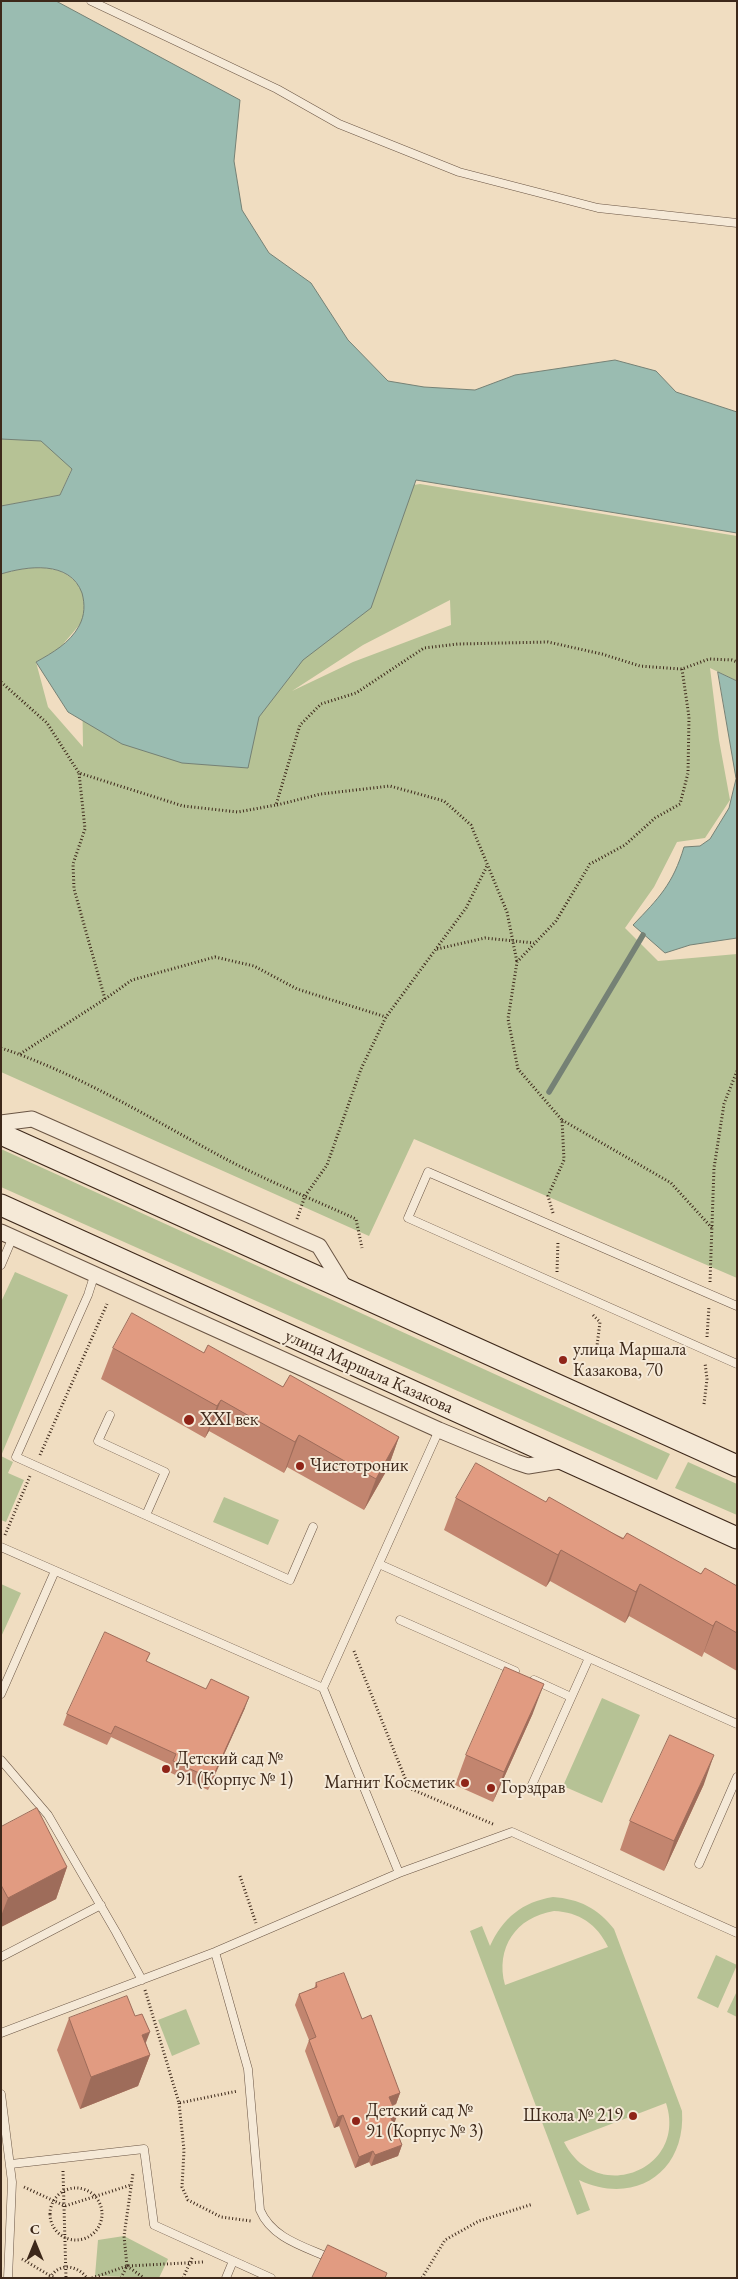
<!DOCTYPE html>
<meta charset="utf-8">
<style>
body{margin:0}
#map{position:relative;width:738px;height:2279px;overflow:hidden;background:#f0ddc1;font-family:"EB Garamond",serif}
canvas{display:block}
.frame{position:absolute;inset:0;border:2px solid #3d281a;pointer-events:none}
.north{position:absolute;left:10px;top:2219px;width:50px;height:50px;-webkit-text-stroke:4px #f5e9d7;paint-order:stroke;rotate:0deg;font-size:14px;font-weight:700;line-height:20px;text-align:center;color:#3d281a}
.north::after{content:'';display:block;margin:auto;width:18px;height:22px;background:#3d281a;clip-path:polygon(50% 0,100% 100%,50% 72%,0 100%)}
</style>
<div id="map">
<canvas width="738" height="2279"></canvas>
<div class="frame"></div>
<div class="north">С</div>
</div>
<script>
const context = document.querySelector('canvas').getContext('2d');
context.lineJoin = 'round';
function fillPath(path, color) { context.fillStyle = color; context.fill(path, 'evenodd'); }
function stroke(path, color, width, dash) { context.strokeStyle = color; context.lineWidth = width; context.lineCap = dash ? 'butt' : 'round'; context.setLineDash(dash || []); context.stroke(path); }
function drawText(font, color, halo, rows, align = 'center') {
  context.font = font + ' "EB Garamond",serif'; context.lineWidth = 4; context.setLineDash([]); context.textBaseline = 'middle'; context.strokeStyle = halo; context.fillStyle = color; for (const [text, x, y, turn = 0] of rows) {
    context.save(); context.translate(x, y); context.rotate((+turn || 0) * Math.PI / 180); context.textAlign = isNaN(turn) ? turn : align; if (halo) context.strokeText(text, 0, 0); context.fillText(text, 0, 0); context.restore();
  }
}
fillPath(new Path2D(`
 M1,139L379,490L420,484L737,536V681L710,668L719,740L730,800L705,838L677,842L654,887L625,928L658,961L737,954V1278L414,1139L369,1236L1,1072V574C27,566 64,561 80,588L71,470L60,495L1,506ZM450,600L451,625L353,662L292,691L363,645ZM81,623L83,746V747L48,707L36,662L59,649Z
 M1,1149L670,1454L657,1480L1,1187Z
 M15,1272L68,1295L1,1456L13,1462L8,1473L24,1480L6,1522L1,1520V1302Z
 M688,1462L737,1484V1515L675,1488Z
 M224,1497L279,1520L268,1545L213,1522Z
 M1,1584L21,1593L1,1637Z
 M602,1698L640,1715L602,1803L563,1786Z
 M553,1897C579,1899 598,1908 614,1929L682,2111C686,2173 634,2206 579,2180L590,2210L577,2215L470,1931L482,1926L490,1946C503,1918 522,1902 553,1897ZM554,1911C579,1912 597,1924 608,1947L505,1985C495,1948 516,1917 554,1911ZM666,2103C688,2170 596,2206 564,2142Z
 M716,1955L737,1965L718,2008L697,1998Z
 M737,1991V2017L727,2012Z
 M186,2009L200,2044L172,2056L158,2020Z
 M124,2236L168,2259L159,2278L95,2276L98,2240Z`), '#b6c295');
const water = new Path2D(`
 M1,1H56L240,100L234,161L242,210L269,253L311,283L348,340L388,381L424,387L475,390L515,375L615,360L656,371L676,392L737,412V533L416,480L371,608L303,660L259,717L248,768L182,763L122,744L68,712L36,662C52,653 70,643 79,626C85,615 85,604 82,593C70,560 27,566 1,574V506L60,495L72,469L41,441L1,439Z
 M718,672L737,681V938L690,945L665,953L633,925C659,898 673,884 684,847L700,846L710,839L729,808L736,779Z`);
fillPath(water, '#9abcb1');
stroke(water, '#758175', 1);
stroke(new Path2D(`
 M549,1092L643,935`), '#758175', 5.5);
const lane = new Path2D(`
 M91,1L277,89L339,124L459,172L598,208L737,223
 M1,1265L12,1239
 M95,1273L88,1295L16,1457L290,1580L313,1527
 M737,1306L428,1172L408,1218L737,1364
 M110,1415L98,1441L165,1472L146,1515
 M1,1547L323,1688
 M379,1564L737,1724
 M400,1620L515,1671
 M534,1680L571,1697
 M1,1694L55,1571
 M1,1760L48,1815L116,1932L142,1980
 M531,1787L589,1658
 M699,1864L737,1777
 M399,1873L323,1688L439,1430
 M215,1952L248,2069L260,2210C272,2239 306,2247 332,2259
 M1,1957L101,1905
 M1,2033L215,1952L399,1873L512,1832L737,1933
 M1,2094L12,2182L8,2278
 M11,2164L144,2149L154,2225L271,2278
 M226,2278L233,2261`);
const street = new Path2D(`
 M1,1123L32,1119L319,1246L346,1290
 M1,1232L439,1430L516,1462L528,1466L565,1460`);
const secondary = new Path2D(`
 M1,1134L737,1466
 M1,1205L737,1538`);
stroke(lane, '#6a5544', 9);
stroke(street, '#6a5544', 17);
stroke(secondary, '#3d281a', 23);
stroke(new Path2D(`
 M1,682L47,723L79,773L183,806L238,812L276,805L300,725L321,704L356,693L424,648L458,644L548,642L602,654L640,666L682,669L709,659L732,660L737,662
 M277,805L321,794L390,786L444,801L471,825L507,912L517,962
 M437,949L485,938L534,943
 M105,999L132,980L215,957L254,966L297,989L386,1017
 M1,1048C79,1074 150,1118 222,1157C265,1180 312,1199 356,1219L362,1248
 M20,1054L105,999L74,889L73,864L85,829L79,773
 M562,1120L671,1183L712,1228
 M553,1213L548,1196L564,1160L562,1120L518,1069L508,1019L517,962L556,921L590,864L625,845L655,818L680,804L688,773L689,717L682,669
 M297,1219L305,1196L327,1165L361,1069L386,1017L466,908L487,866
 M557,1272L558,1241
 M710,1282L714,1168L724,1104L737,1071
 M593,1315L600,1322L596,1354
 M707,1337L709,1306
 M704,1404L707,1379L705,1363
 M40,1455L107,1304
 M5,1535L30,1476
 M354,1651L409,1788L495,1825
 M240,1876L256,1923
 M145,1990L179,2103L238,2091
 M179,2103L184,2150L182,2187L188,2200L221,2217L251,2221
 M63,2171L66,2278
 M24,2187L65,2206L131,2185
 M50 2214a26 26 0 1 1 52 0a26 26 0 1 1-52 0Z
 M22,2259L54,2278
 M127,2266L144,2278
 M50,2278C59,2262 77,2265 87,2278
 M92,2278L127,2266L204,2262
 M121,2278L127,2266L124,2236L133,2173
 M183,2278L193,2256
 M422,2278L445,2240L479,2221L533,2204`), '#3d281a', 3, [1, 2.5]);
stroke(lane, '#f5e9d7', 8);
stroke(street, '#f5e9d7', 15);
stroke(secondary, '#f5e9d7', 21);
fillPath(new Path2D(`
 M113,1348L204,1353L399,1437L388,1468L364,1510L287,1467L284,1473L209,1431L205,1438L101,1379Z
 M456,1498L546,1502L701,1574L737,1586V1671L704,1652L702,1657L629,1616L625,1623L550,1581L546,1587L444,1530Z
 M150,1653L146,1662L245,1708L208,1790L169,1772L171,1765L111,1737L107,1745L63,1725L67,1714Z
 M533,1713L493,1802L455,1785L466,1755Z
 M704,1784L664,1871L620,1850L630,1821Z
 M1,1827L67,1867L56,1899L1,1927Z
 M316,1983L362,2019L400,2093L396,2104L393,2106L394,2124L402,2145L398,2156L371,2166L369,2162L355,2168L339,2126L334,2128L305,2051L309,2040L295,2005L299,1994L314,1989Z
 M69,2018L146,2043L150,2055L138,2086L80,2109L57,2050Z`), '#c2856f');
fillPath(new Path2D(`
 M221,1400L209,1431L205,1438L217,1406Z
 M299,1435L287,1467L284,1473L295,1442Z
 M399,1437L388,1468L364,1510L376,1479Z
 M561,1550L550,1581L546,1587L558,1555Z
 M640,1584L629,1616L625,1623L636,1592Z
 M716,1621L704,1652L702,1657L713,1626Z
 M544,1684L533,1713L493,1802L504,1772Z
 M249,1697L245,1708L208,1790L212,1779Z
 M714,1755L704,1784L664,1871L674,1841Z
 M67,1867L56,1899L1,1927V1916L8,1898Z
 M150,2032L140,2058L150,2055L138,2086L80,2109L91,2077L142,2035Z
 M400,2093L396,2104L385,2108L389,2097Z
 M343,2115L339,2126L334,2128L338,2117Z
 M397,2116L393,2127L391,2118Z
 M402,2145L398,2156L371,2166L375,2155Z
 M373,2151L369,2162L355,2168L359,2157Z`), '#9e6c5a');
const building = new Path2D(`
 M132,1313L204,1353L208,1345L283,1387L290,1375L399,1437L376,1479L299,1435L295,1442L221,1400L217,1406L113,1348Z
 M476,1463L546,1502L549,1497L623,1539L627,1533L701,1574L705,1568L737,1586V1633L716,1621L713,1626L640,1584L636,1592L561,1550L558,1555L456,1498Z
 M105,1632L150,1653L146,1661L206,1689L211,1679L249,1697L212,1779L173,1761L176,1754L115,1726L111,1734L67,1714Z
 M505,1667L544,1684L504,1772L466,1755Z
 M670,1735L714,1755L674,1841L630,1821Z
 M37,1808L67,1867L8,1898L1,1885V1827Z
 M344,1973L362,2019L371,2015L400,2093L389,2097L397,2116L391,2118L402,2145L375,2155L373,2151L359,2157L343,2115L338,2117L309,2040L316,2037L299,1994L317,1987L316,1983Z
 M127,1996L135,2016L142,2014L150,2032L142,2035L150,2055L91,2077L69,2018Z
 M328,2245L387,2273L385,2278H312Z`);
fillPath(building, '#e19b81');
stroke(building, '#9e6c5a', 1);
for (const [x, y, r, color] of [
 [563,1360,5,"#8f2418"],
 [189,1420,6,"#8f2418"],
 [300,1466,5,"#8f2418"],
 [166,1769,5,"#8f2418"],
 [465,1783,5,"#8f2418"],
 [491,1788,5,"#8f2418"],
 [633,2116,5,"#8f2418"],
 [356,2121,5,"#8f2418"]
]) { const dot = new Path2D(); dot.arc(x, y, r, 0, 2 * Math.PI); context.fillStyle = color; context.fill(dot); stroke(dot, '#f5e9d7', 2); }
drawText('18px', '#3d281a', '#f5e9d7', [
 ["улица Маршала",573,1350],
 ["Казакова, 70",573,1371],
 ["XXI век",200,1420],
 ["Чистотроник",310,1466],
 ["Детский сад №",176,1759],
 ["91 (Корпус № 1)",176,1780],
 ["Магнит Косметик",455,1783,"right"],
 ["Горздрав",501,1788],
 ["Детский сад №",366,2111],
 ["91 (Корпус № 3)",366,2132],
 ["Школа № 219",623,2116,"right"]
], 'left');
drawText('18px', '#3d281a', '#f5e9d7', [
 ["улица Маршала Казакова",369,1372,24]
]);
</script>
